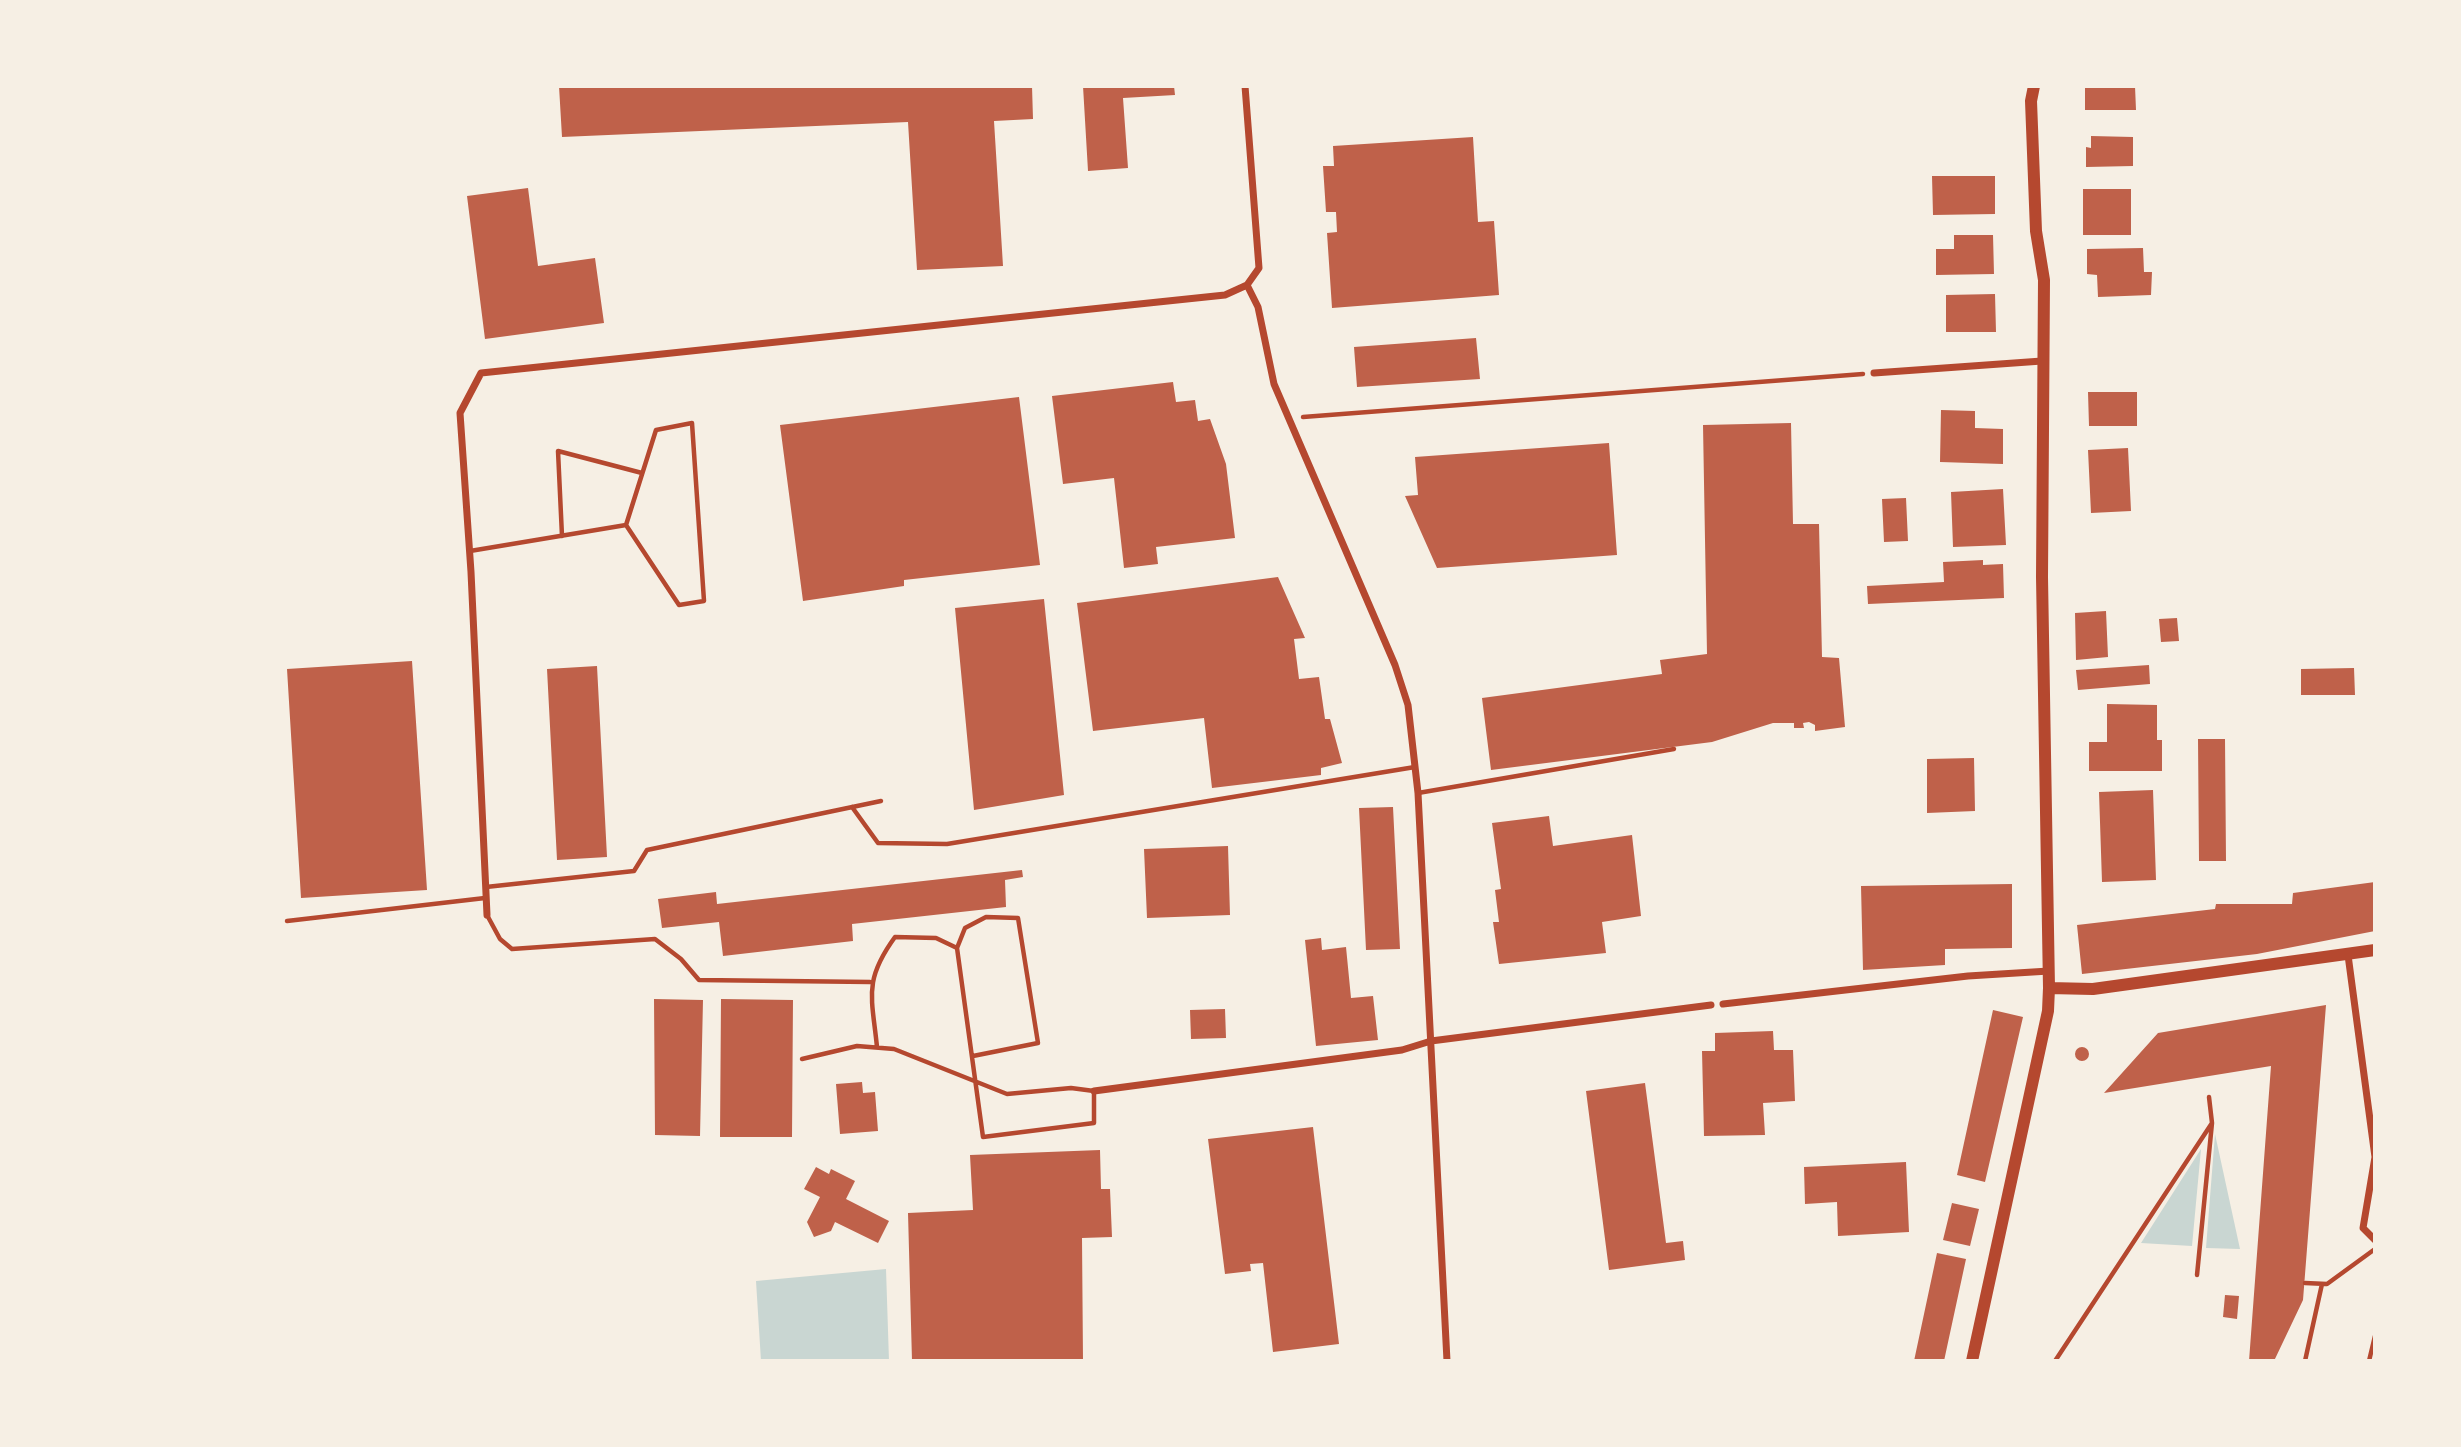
<!DOCTYPE html>
<style>
body{margin:0}
#map{position:relative;width:2461px;height:1447px;overflow:hidden;background:#f6efe4;font-family:Roboto,sans-serif}
canvas{display:block}
.frame{position:absolute;inset:0;border:88px solid #f6efe4;pointer-events:none}
</style>
<div id="map">
<canvas width="2461" height="1447"></canvas>
<div class="frame"></div>
</div>
<script>
const context = document.querySelector('canvas').getContext('2d');
context.lineJoin = 'round';
function fillPath(path, color) { context.fillStyle = color; context.fill(path, 'evenodd'); }
function stroke(path, color, width, dash) { context.strokeStyle = color; context.lineWidth = width; context.lineCap = dash ? 'butt' : 'round'; context.setLineDash(dash || []); context.stroke(path); }
fillPath(new Path2D(`
 M2215,1134L2240,1249L2206,1248Z
 M2201,1149L2192,1246L2141,1243Z
 M886,1269L889,1361H761L756,1281Z`), '#c9d6d2');
fillPath(new Path2D(`
 M559,86H1032L1033,119L994,121L1003,266L917,270L908,122L562,137Z
 M1083,86H1174L1175,95L1123,98L1128,168L1088,171Z
 M2085,86H2135L2136,110H2085Z
 M2091,136L2133,137V166L2086,167V147L2091,148Z
 M1473,137L1478,222L1494,221L1499,295L1332,308L1327,233L1337,232L1336,212H1326L1323,166H1334L1333,146Z
 M1932,176H1995V214L1933,215Z
 M528,188L538,266L595,258L604,323L485,339L467,196Z
 M2083,189H2131V235H2083Z
 M1954,235H1993L1994,274L1936,275V249H1954Z
 M2143,248L2144,272H2152L2151,295L2098,297L2097,275L2087,274V249Z
 M1995,294L1996,332H1946V295Z
 M1476,338L1480,379L1357,387L1354,347Z
 M1173,382L1176,402L1195,400L1198,421L1210,419L1226,464L1235,538L1156,547L1158,564L1124,568L1114,478L1063,484L1052,396Z
 M2088,392H2137V426H2089Z
 M1019,397L1040,565L904,580V586L803,601L780,425Z
 M1941,410L1975,411V428L2003,429V464L1940,462Z
 M1791,423L1793,524H1819L1822,657L1839,658L1845,727L1815,731V725L1809,722L1803,723L1804,728H1794V723H1773L1712,742L1491,770L1482,698L1662,674L1660,660L1707,654L1703,425Z
 M1609,443L1617,555L1437,568L1405,496L1418,495L1415,457Z
 M2128,448L2131,511L2091,513L2088,450Z
 M2003,489L2006,545L1953,547L1951,492Z
 M1906,498L1908,541L1884,542L1882,499Z
 M1983,560V565L2003,564L2004,598L1868,604L1867,586L1944,582L1943,562Z
 M1278,577L1305,638L1294,639L1299,679L1319,677L1325,719H1330L1342,763L1321,768V775L1212,788L1204,718L1093,731L1077,603Z
 M1044,599L1064,795L974,810L955,608Z
 M2106,611L2108,657L2076,660L2075,613Z
 M2177,618L2179,641L2161,642L2159,619Z
 M412,661L427,890L301,898L287,669Z
 M2149,665L2150,684L2078,690L2076,670Z
 M597,666L607,857L557,860L547,669Z
 M2354,668L2355,695H2301V669Z
 M2107,704L2157,705V740H2162V771H2089V742H2107Z
 M2198,739H2225L2226,861H2199Z
 M1974,758L1975,811L1927,813V759Z
 M2153,790L2156,880L2102,882L2099,792Z
 M1393,807L1400,949L1366,950L1359,808Z
 M1549,816L1553,846L1632,835L1641,916L1602,922L1606,953L1499,964L1493,922H1499L1495,890L1501,889L1492,823Z
 M1228,846L1230,915L1147,918L1144,849Z
 M1022,870L1023,877L1005,880L1006,907L852,924L853,941L723,956L719,922L662,928L658,899L716,892L717,904Z
 M2375,882V931L2257,954L2082,974L2077,925L2215,909L2216,904H2292L2293,893Z
 M2012,884V948L1945,949V965L1863,970L1861,886Z
 M1321,938L1322,950L1346,947L1351,998L1373,996L1378,1040L1316,1046L1305,940Z
 M654,999L703,1000L700,1136L655,1135Z
 M721,999L793,1000L792,1137H720Z
 M2326,1005L2303,1300L2274,1361H2249L2271,1066L2104,1093L2158,1033Z
 M1225,1009L1226,1038L1191,1039L1190,1010Z
 M1993,1010L2023,1017L1985,1182L1957,1175Z
 M1773,1031L1774,1050H1793L1795,1101L1763,1103L1765,1135L1704,1136L1702,1051H1715V1033Z
 M2075 1054a7 7 0 1 1 14 0a7 7 0 1 1-14 0Z
 M862,1082L863,1093L875,1092L878,1131L840,1134L836,1084Z
 M1645,1083L1666,1243L1683,1241L1685,1260L1609,1270L1586,1091Z
 M1313,1127L1339,1344L1273,1352L1263,1263L1250,1264L1251,1271L1225,1274L1208,1139Z
 M1100,1150L1101,1189H1110L1112,1237L1082,1238L1083,1361H912L908,1213L973,1210L970,1155Z
 M1906,1162L1909,1232L1838,1236L1837,1202L1805,1204L1804,1167Z
 M816,1167L829,1174L831,1169L855,1181L846,1199L889,1221L878,1243L835,1222L831,1231L814,1237L807,1222L820,1197L804,1189Z
 M1952,1203L1979,1209L1970,1246L1943,1240Z
 M1937,1253L1966,1259L1947,1347L1944,1361H1914Z
 M2225,1295L2239,1296L2237,1319L2223,1317Z`), '#bf614a');
stroke(new Path2D(`
 M1303,417L1863,374
 M2209,1097L2212,1123
 M2055,1361L2212,1123L2197,1275
 M2369,1361L2375,1336`), '#b5482f', 4.5);
stroke(new Path2D(`
 M562,536L558,451L642,473
 M470,551L626,525L679,605L704,601L692,423L656,430L626,525
 M1418,793L1674,749
 M852,807L878,843L947,844L1415,767
 M486,887L634,871L647,850L881,801
 M487,915L500,939L512,949L655,939L681,959L699,980L870,982
 M287,921L485,898
 M957,948L965,928L986,917L1018,918L1038,1043L973,1056
 M802,1059L857,1046L894,1049L1007,1094L1071,1088L1094,1091V1123L983,1137L957,948L936,938L895,937C863,981 872,997 877,1047
 M2305,1283L2327,1284L2375,1249
 M2305,1361L2322,1284`), '#b5482f', 4.5);
stroke(new Path2D(`
 M1247,285L1258,307L1274,384L1395,665L1408,705L1418,793L1447,1361
 M1874,373L2042,361
 M487,915L471,572L460,413L481,373L1225,295L1247,285L1259,268L1245,86
 M2348,955L2375,1157L2363,1228L2375,1240
 M1723,1004L1968,976L2049,971
 M1094,1091L1402,1050L1431,1041L1711,1005`), '#b5482f', 7);
stroke(new Path2D(`
 M2049,988L2093,989L2375,950
 M1972,1361L2048,1011L2049,988L2042,577L2044,280L2036,231L2031,101L2034,86`), '#b5482f', 12);
</script>
